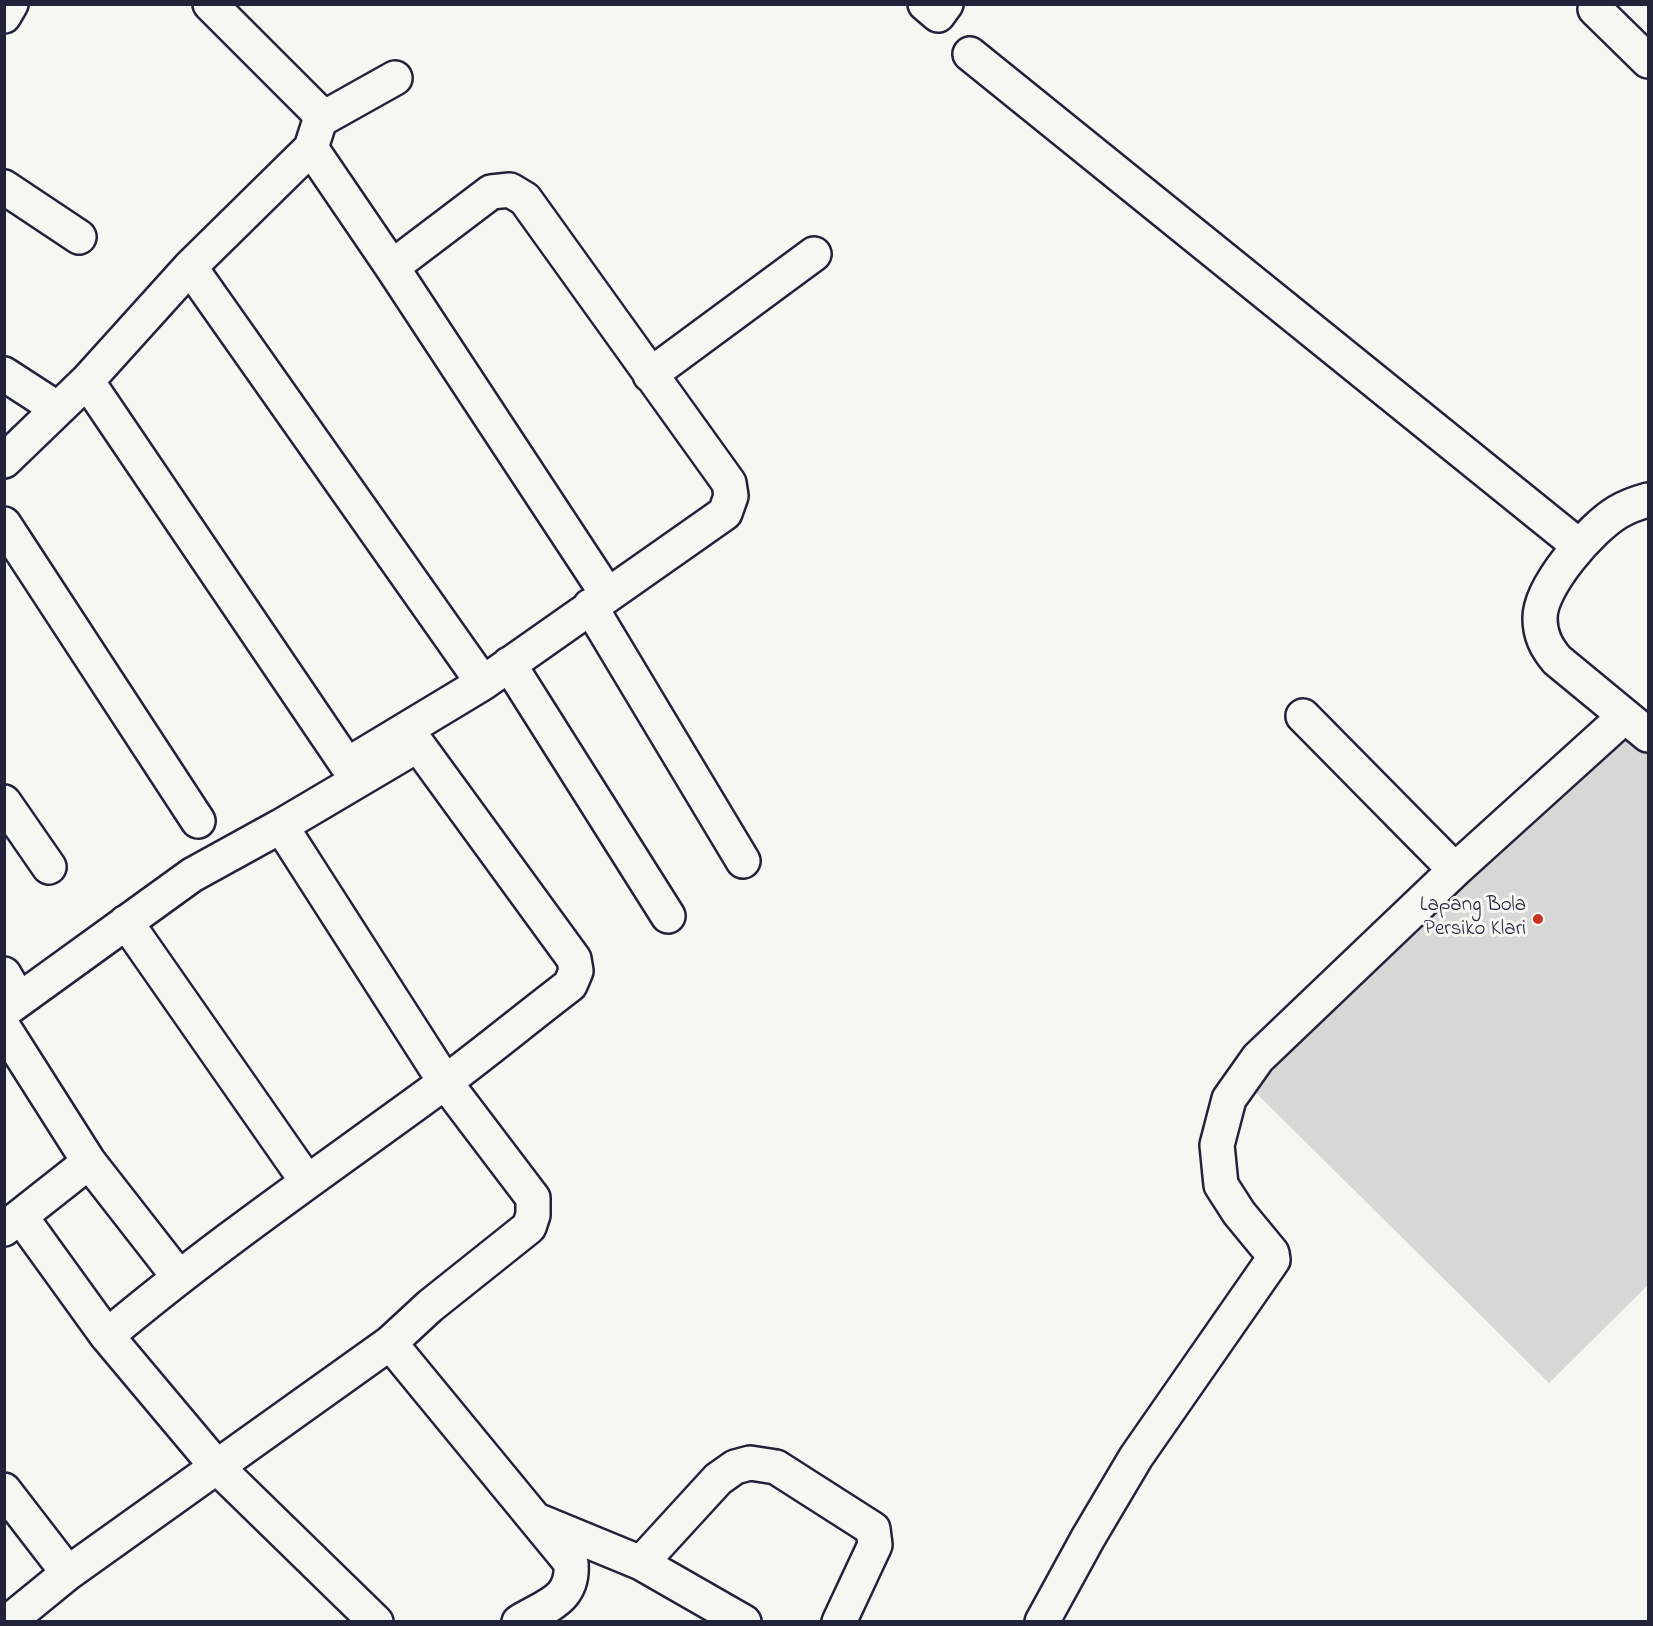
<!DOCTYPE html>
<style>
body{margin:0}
#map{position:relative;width:1653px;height:1626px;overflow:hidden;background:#f6f6f2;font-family:"Indie Flower",sans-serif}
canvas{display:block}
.frame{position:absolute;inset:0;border:6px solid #22223b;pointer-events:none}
</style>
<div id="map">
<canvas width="1653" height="1626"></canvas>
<div class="frame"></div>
</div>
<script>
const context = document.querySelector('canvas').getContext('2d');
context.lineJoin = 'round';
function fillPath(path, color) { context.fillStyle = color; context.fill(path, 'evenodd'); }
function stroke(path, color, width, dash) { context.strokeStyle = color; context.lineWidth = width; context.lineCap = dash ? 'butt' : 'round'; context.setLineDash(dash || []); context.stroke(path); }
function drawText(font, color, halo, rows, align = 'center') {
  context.font = font + ' "Indie Flower",sans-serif'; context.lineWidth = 6; context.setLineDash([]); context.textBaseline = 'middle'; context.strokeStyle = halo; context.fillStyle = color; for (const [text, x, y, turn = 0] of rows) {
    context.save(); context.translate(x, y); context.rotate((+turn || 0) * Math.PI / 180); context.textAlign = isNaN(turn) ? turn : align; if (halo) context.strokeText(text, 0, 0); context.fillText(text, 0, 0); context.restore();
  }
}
fillPath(new Path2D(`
 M1626,727L1648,748V1285L1549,1383L1252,1089Z`), '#d7d7d7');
const minor = new Path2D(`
 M925,4L938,15L946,4
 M1595,9L1648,61
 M4,16L11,4
 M970,54L1579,546
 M320,120L395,78
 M4,187L79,237
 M190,267L483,683
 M392,267L607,594
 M4,374L58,409
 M650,375L814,254
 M87,381L347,765L483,683L725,513L731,496L729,483L525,199L510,190L491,192L392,267L311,148
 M4,461L87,381L190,267L311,148L320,120L316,110L210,4
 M1648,500C1637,503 1628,506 1618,512C1591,528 1540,586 1540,618C1540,635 1546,647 1557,660L1648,735
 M4,524L198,821
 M590,606L743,861
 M509,664L668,916
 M1303,716L1455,870
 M4,802L49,867
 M281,826L445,1082L533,1198V1215L529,1227L430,1306L390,1343
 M126,922L306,1180
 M4,974L19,1000
 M4,1011L192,875L281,826L418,745L574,959L576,971L570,985C528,1017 487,1051 444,1083C331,1166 215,1245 107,1336
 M4,1028L89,1162L178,1276
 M21,1217L107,1336L217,1467L376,1622
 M4,1229L89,1162
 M4,1490L68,1573
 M539,1521L641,1563L744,1622
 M641,1563L718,1479L735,1467L750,1463L776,1467L873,1529L875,1545L839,1622
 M8,1622L68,1573L390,1343L571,1563C574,1600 547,1605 519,1622
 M1042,1622L1088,1538L1136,1457L1273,1260L1272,1253L1239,1213L1221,1185L1217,1145L1229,1099L1258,1058L1455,870L1625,716`);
stroke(minor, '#22223b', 38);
stroke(minor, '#f6f6f2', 33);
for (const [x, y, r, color] of [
 [1538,919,6,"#c8321e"]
]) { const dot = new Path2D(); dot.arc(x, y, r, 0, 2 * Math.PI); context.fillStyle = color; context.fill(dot); stroke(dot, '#f6f6f2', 2); }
drawText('21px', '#22223b', '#f6f6f2', [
 ["Lapang Bola",1526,907],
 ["Persiko Klari",1526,931]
], 'right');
</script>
